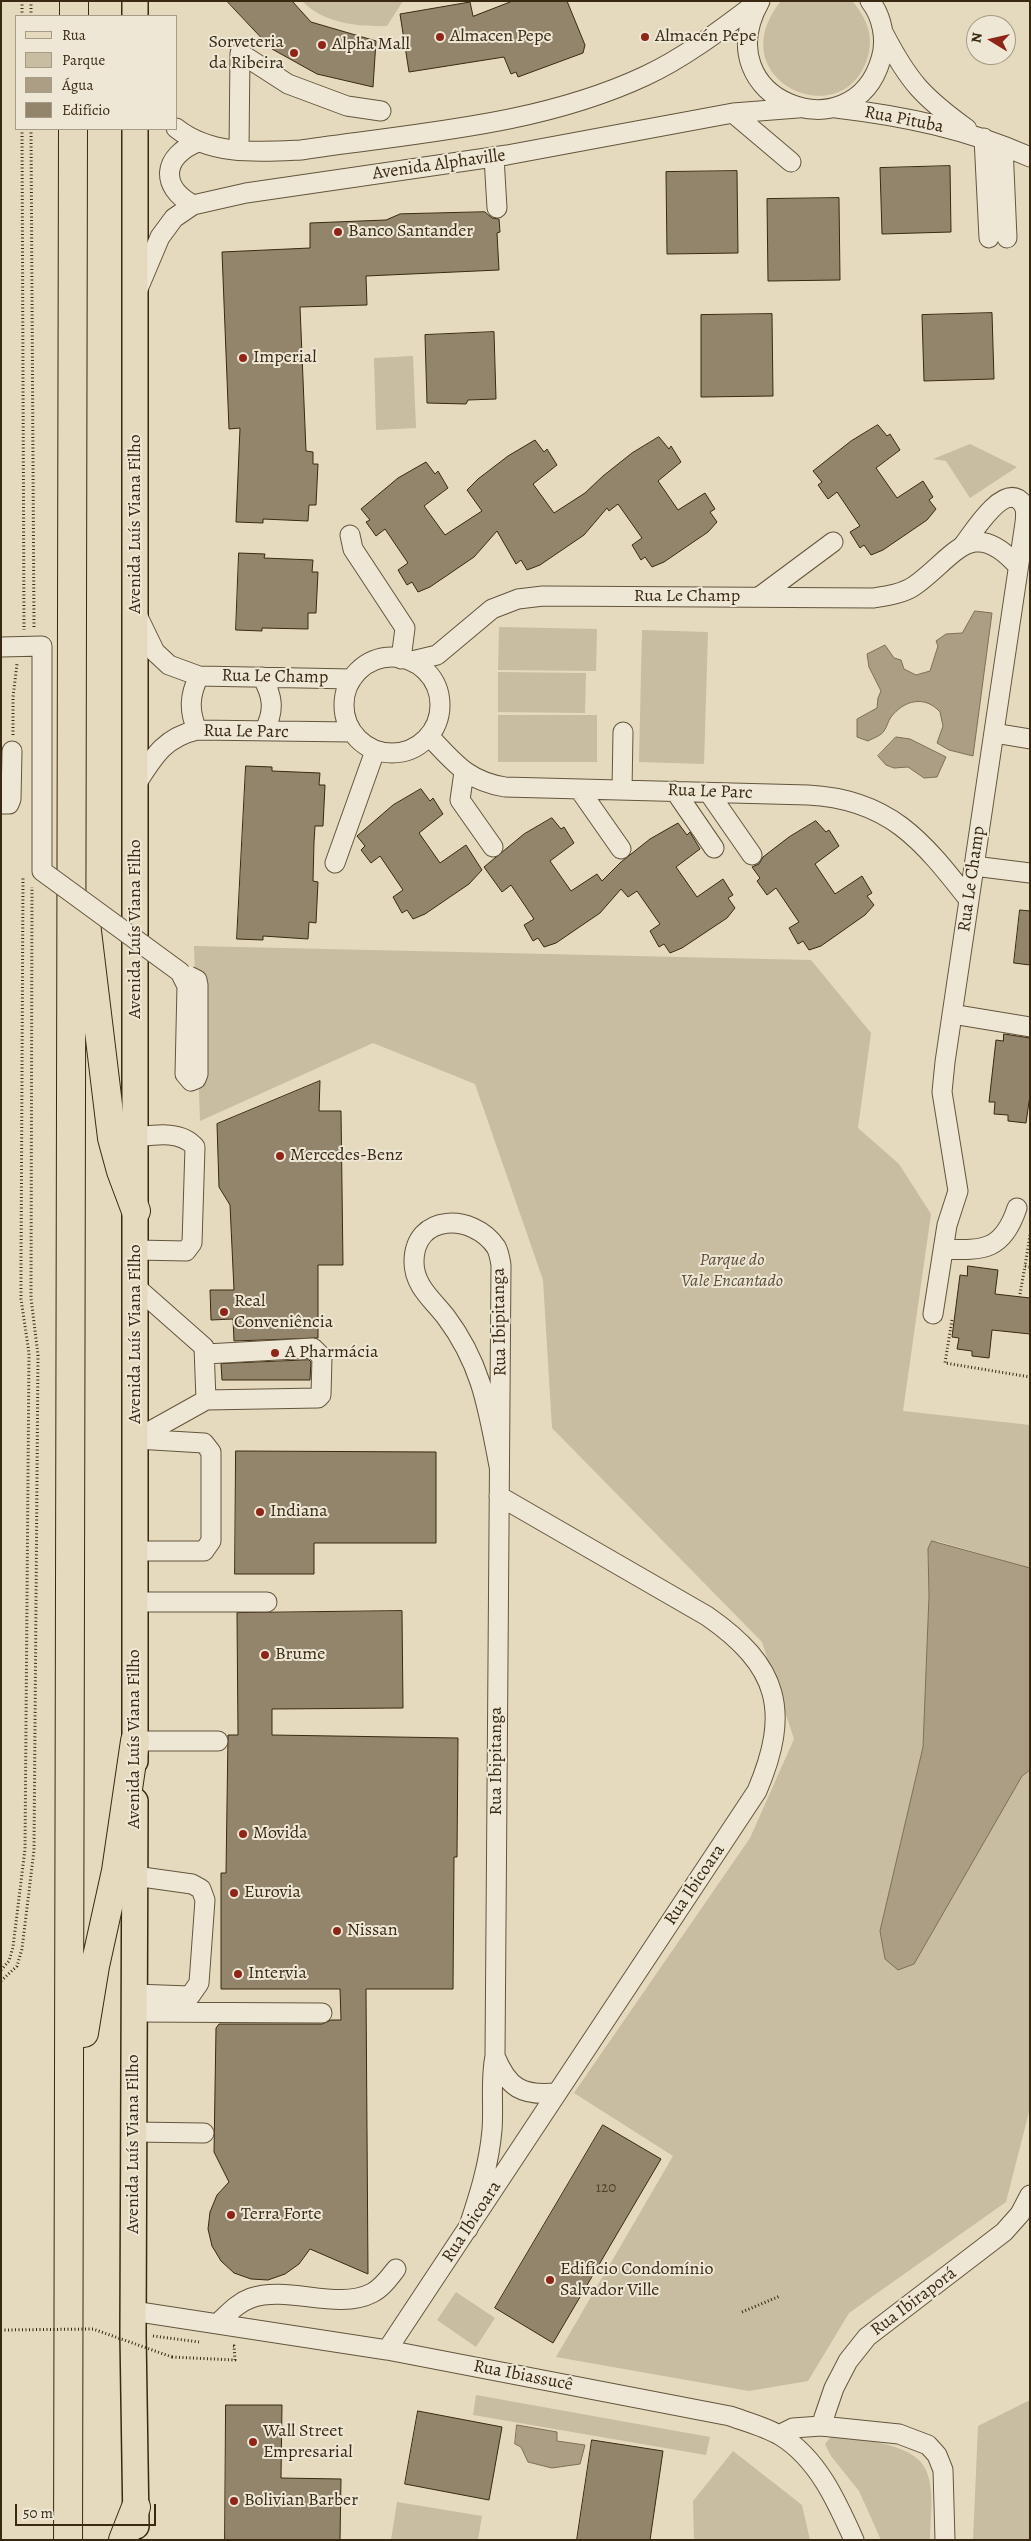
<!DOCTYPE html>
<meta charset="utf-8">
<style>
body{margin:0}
#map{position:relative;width:1031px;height:2541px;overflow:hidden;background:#e5dabe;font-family:Alegreya,serif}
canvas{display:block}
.frame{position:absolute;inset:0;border:2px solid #392912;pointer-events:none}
.legend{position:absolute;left:15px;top:15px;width:162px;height:115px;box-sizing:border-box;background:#eee7d5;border:1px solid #a69b87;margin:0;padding:6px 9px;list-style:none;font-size:15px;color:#392912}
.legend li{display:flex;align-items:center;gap:10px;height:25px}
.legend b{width:25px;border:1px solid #a69b87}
.north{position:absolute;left:966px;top:15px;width:50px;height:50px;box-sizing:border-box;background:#eee7d5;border:1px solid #a69b87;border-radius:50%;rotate:279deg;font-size:14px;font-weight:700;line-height:20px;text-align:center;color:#392912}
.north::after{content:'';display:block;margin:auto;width:18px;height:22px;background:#8f2418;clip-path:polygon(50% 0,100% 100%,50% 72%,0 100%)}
.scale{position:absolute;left:15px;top:2504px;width:141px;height:22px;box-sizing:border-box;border:2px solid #392912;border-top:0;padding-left:6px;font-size:15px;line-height:18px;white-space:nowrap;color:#392912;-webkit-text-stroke:4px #eee7d5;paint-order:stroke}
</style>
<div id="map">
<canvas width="1031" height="2541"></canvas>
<div class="frame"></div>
<ul class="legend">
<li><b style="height:6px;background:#e5dabe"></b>Rua</li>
<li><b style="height:14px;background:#c8bca1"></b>Parque</li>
<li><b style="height:14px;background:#ab9e84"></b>Água</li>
<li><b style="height:14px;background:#92856b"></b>Edifício</li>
</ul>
<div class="north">N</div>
<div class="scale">50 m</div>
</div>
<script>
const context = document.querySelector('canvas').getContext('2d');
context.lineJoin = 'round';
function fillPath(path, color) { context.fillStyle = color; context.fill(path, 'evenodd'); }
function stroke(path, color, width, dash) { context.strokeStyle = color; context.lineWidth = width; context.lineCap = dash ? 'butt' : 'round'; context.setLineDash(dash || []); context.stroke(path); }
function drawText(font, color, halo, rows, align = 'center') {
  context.font = font + ' Alegreya,serif'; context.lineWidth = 4; context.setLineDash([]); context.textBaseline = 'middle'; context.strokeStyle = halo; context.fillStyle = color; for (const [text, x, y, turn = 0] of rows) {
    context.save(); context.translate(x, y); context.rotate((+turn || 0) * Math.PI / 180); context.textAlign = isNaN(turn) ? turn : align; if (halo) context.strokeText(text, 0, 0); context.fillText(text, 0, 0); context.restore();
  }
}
fillPath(new Path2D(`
 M302,1H403L387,26C358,27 323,23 302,1Z
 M781,1H852C866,17 874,35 868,56C845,138 717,80 781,1Z
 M413,356L416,428L376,430L374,358Z
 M970,444L1017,467L970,498L946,461L933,459Z
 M499,627L597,629L596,671L498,670Z
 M642,630L708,632L704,764L639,762Z
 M498,672L586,673L585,713L498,712Z
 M498,715H597V762H498Z
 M194,946L811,960L871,1033L858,1128L899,1164L931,1214L903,1411L1030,1425V1568L937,1541L928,1549L929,1596L923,1747L880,1931L885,1959L1022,1776L1030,1770V2108L1006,2202L849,2313L808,2381L749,2391L556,2357L673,2156L574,2093L750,1838L794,1739L762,1642L552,1428L543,1280L475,1084L373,1043L200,1121Z
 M456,2292L495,2318L476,2347L437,2320Z
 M476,2395L710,2437L706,2455L473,2415Z
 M1030,2400V2540H973L978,2426Z
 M831,2437C856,2438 915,2443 926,2470C935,2490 930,2519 930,2540H881L859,2491L831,2456L825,2444Z
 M733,2451L802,2505L810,2540H694L693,2501Z
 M397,2502L482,2516L478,2540H391Z`), '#c8bca1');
const water = new Path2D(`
 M975,611L992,613L973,756L949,750L937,743L943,726L940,712C925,695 904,700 891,717C888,721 887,727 884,731C881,736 873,738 868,741L857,737V719L877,708L878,698L881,691L869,667L867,654L885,645L894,658L901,660L904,669L916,675L930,671L938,646L936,641L946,634L962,633Z
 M896,737L910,739L946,757L937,777L924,778L908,767L894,768L886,765L878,756Z
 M932,1541L1030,1568V1770L1022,1776L914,1964L898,1970L885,1959L880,1931L923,1747L929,1596L928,1549Z
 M517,2425L557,2432V2441L585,2445L580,2464L552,2468L528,2462L521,2447L515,2444Z`);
fillPath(water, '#ab9e84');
stroke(water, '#7d6f56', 1);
const building = new Path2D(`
 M227,1H292L311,22L376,41L373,87L317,74L272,49Z
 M513,1H567L585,45L583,53L518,77L516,72L511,74L504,57L409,72L400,14L470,2L473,16Z
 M950,166L951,232L882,234L880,168Z
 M737,171L738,253L667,254L666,172Z
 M839,198L840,280L768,281L767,199Z
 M485,212L492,218L499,219L500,232L497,233L499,270L366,276L367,305L300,307L306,451L313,452V464H318L316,505H309L308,521L263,519V523L236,522L240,428L229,429L222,252L310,248V223L386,220L400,214Z
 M992,313L994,379L924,381L922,315Z
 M772,314L773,396L701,397V315Z
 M494,332L496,399L468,400L466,404L427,403L425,335Z
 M878,425L887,436L890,434L900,450L876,468L897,498L923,481L933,497L929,500L936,509L927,520L883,550L871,555L864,545L860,548L850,532L860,526L837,492L828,499L818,485L822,482L813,471L851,441Z
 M659,437L669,449L671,446L681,462L658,481L678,510L705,493L715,509L710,512L717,522L708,532L664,562L652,567L645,557L641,560L632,545L642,538L618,504L609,511L607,508L584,535L540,565L527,570L521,560L516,564L497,531L474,557L430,587L418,592L412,582L407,585L398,570L408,563L385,529L376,536L366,522L370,520L361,509L398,478L426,462L435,474L438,471L448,488L424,506L445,535L482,511L467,490L478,479L508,456L535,440L544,452L547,449L557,465L533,484L554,513L585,493L603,476L632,453Z
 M239,553L265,554L264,558L313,560L312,572H318L316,613H308V629L262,628V631L236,630Z
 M246,766L272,767V771L320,773L319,785H325L323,826H315L314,842L313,881L318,882L316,923L309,922L308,939L263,936V940L237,939Z
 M421,789L430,801L433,798L443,814L419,833L440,863L466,845L482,870L469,884L425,914L413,919L407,910L402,913L393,897L403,890L380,856L371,863L361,850L365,846L357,836L393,805Z
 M552,818L561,829L564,827L574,843L550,861L571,891L597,874L602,881L621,862L650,839L678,823L687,835L690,832L700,849L676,867L697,897L723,879L733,895L728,898L735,908L727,918L682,948L670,953L664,944L659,947L650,931L660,924L637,891L628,897L621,889L600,913L556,943L544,947L538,938L533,941L524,925L534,919L511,885L502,892L484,867L524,834Z
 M816,821L826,832L829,830L839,846L815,864L835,894L862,876L872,893L867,896L874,905L865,915L821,946L809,950L803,941L798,944L789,928L799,922L776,888L767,895L757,881L760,878L752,867L759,864L763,857L789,837Z
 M1020,910L1030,911V965L1014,963Z
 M1004,1034L1030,1038V1095L1026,1123L1008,1121V1115L994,1114L995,1102H989L996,1040L1003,1041Z
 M320,1081L319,1111H341L343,1265H318V1338L234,1341L233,1319L211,1320L210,1290H234L230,1205L219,1187L217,1124Z
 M968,1266L998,1270L995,1294L1030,1298V1334L992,1330L989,1358L972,1356V1351L957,1349L959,1338L952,1337L960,1275L967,1276Z
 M309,1360L311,1362L310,1380H222L221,1364Z
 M236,1451L436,1452V1543H314V1574H235Z
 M402,1611L403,1708L272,1709V1735L458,1738L457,1857H454L453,1989H366L368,2274L310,2249L299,2264L285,2274L268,2280L251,2279L234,2273L221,2261L212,2246L208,2229L210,2212L217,2195L229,2182L214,2152L216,2028L219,2024H322L331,2020H341L340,1989H221V1873H226L228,1735H238L237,1613Z
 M603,2125L661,2159L553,2343L495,2308Z
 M226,2405H282L281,2478L341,2479L340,2540H225Z
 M418,2411L502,2427L489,2500L405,2484Z
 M592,2440L663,2451L650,2540H577Z`);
fillPath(building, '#92856b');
stroke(building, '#392912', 1);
const minor = new Path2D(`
 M760,1C704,100 853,156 881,59C887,40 882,16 870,1
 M884,34C909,82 923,97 967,129
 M836,108C904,116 967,129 1030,157
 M733,113L791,162
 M176,128C211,156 259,152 301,150C415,133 538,126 645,76C686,57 723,28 759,1
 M984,138L989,238
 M1003,146L1007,238
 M239,150L240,53L288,84L347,106L381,111
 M494,157L497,208
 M193,205C159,186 163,156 198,142
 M138,289L160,237L174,218L193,205L246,193L507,155L733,113L798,108
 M350,535L353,549L405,628L401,659
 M759,597L833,542
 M138,617L155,652L169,665L199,676L352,679
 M344 705a48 48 0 1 1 96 0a48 48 0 1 1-96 0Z
 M412,661L437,655L492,609L518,599L543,596L873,598C886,596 902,594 914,586C954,558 971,514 1018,566
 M262,677C273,696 275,711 264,731
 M197,730C189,711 189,696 199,676
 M994,733L1030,739
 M429,736C454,762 467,781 505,787L808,795C889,799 922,840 969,900
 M464,772L460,800L493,847
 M135,786C153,758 163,738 197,730L352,732
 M579,789L621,849
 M622,790L623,732
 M675,791L714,848
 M709,793L752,855
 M1,804H9L11,799L12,751
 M335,863L375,751
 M974,866L1030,873
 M952,1014L1030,1027
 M136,1137C154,1135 181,1130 195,1147L192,1243L186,1251L136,1250
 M944,1249C984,1251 1003,1250 1017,1208
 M933,1314L947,1225L958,1191L942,1092L945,1062L1025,523C1026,514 1027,505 1018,499C1000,489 974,531 964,544
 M206,1354L313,1348L322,1357L321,1395L318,1398L206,1400
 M136,1439L204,1443L211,1452V1541L204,1551H136
 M136,1439L206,1400L204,1347L136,1287
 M135,1602H267
 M135,1741H218
 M134,1994L190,1996L199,1983L205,1900L201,1889L192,1884L135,1876
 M134,2012L322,2013
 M495,2056C508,2088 522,2096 556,2093
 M134,2132L204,2133
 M468,2229C479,2196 489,2165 492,2130C494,2105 490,2081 495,2056L501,1265C500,1259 499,1252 496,1247C473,1213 414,1213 414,1262C414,1286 433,1300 446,1317C482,1365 488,1409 499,1466
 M133,2311L387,2350L730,2416C747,2422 766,2427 781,2436C818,2459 837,2502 854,2540
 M217,2324C228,2314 237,2303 251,2298C288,2285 337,2311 372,2293C382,2288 389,2278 396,2269
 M387,2350L757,1791C791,1711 779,1666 707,1616L499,1496
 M821,2426L834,2388L848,2361L867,2337L1004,2232L1020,2214L1030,2195
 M779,2435L793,2428L821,2426L899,2434L928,2445L937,2455L943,2470L945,2540`);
const major = new Path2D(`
 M135,16V1
 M135,129V1761
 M135,1801L133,2334L136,2526`);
const highway = new Path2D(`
 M74,16V1
 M86,923L112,1138L121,1171L136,1211
 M84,2033L95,1966L116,1871L135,1741
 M68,2540L73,129
 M123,2540L136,2507`);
stroke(minor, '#64553d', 21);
stroke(major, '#392912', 28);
stroke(highway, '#392912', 30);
stroke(new Path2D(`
 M22,1V16
 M31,1V16
 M22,129L24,630
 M31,129L34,628
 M13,735V697L17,664
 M1030,1235L1025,1266L1030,1267
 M1020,1294L1025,1266
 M952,1320L945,1363L1030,1377
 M1,1970L9,1961L13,1947L25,1849L29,1353L21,1299V1269L23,876
 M1,1981L17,1966L22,1949L34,1850L38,1355L31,1298L32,887
 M742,2312L780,2296
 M153,2336L199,2342
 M172,2357L235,2360L234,2346H232`), '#392912', 3, [1, 2.5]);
stroke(minor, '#eee7d5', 19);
stroke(major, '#e5dabe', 25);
stroke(highway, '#e5dabe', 28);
const minorBridge = new Path2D(`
 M1,647L42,646V871L180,972L187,986L185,1074L191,1081L196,1079L198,1074V985L197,980L189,976`);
stroke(minorBridge, '#64553d', 21, []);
stroke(new Path2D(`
 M1,2330L93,2329L172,2357`), '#392912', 3, [1, 2.5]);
stroke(minorBridge, '#eee7d5', 19);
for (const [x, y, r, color] of [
 [440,37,5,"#8f2418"],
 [645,37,5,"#8f2418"],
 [322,45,5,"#8f2418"],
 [294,53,5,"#8f2418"],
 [338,232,5,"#8f2418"],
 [243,358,5,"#8f2418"],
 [280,1156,5,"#8f2418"],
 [224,1312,5,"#8f2418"],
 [275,1353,5,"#8f2418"],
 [260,1512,5,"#8f2418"],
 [265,1655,5,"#8f2418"],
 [243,1834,5,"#8f2418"],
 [234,1893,5,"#8f2418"],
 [337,1931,5,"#8f2418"],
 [238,1974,5,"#8f2418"],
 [231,2215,5,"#8f2418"],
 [550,2280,5,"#8f2418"],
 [253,2442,5,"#8f2418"],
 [234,2501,5,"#8f2418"]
]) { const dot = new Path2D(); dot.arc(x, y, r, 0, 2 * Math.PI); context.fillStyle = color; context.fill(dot); stroke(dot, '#eee7d5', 2); }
drawText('15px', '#4f4028', null, [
 ["120",606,2188]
]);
drawText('18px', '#392912', '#eee7d5', [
 ["Almacen Pepe",450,37],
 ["Almacén Pepe",655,37],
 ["Sorveteria",284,43,"right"],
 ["da Ribeira",284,64,"right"],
 ["Alpha Mall",332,45],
 ["Banco Santander",348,232],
 ["Imperial",253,358],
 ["Mercedes-Benz",290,1156],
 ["Real",234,1302],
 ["Conveniência",234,1323],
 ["A Pharmácia",285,1353],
 ["Indiana",270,1512],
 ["Brume",275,1655],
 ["Movida",253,1834],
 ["Eurovia",244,1893],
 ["Nissan",347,1931],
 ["Intervia",248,1974],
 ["Terra Forte",241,2215],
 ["Edifício Condomínio",560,2270],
 ["Salvador Ville",560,2291],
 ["Wall Street",263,2432],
 ["Empresarial",263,2453],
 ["Bolivian Barber",244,2501]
], 'left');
drawText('18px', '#392912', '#eee7d5', [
 ["Rua Pituba",904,120,11],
 ["Avenida Alphaville",439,165,-8],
 ["Avenida Luís Viana Filho",136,524,-90],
 ["Rua Le Champ",687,597],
 ["Rua Le Champ",275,677,1],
 ["Rua Le Parc",246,732,1],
 ["Rua Le Parc",710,792,2],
 ["Rua Le Champ",972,879,-82],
 ["Avenida Luís Viana Filho",136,929,-90],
 ["Rua Ibipitanga",500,1322,-91],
 ["Avenida Luís Viana Filho",136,1334,-90],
 ["Avenida Luís Viana Filho",135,1739,-90],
 ["Rua Ibipitanga",497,1761,-90],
 ["Rua Ibicoara",695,1885,-56],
 ["Avenida Luís Viana Filho",134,2144,-90],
 ["Rua Ibicoara",472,2222,-57],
 ["Rua Ibiraporá",914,2302,-37],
 ["Rua Ibiassucê",523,2376,11]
]);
drawText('italic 18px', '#5d4e36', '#eee7d5', [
 ["Parque do",732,1261],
 ["Vale Encantado",732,1282]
]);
</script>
